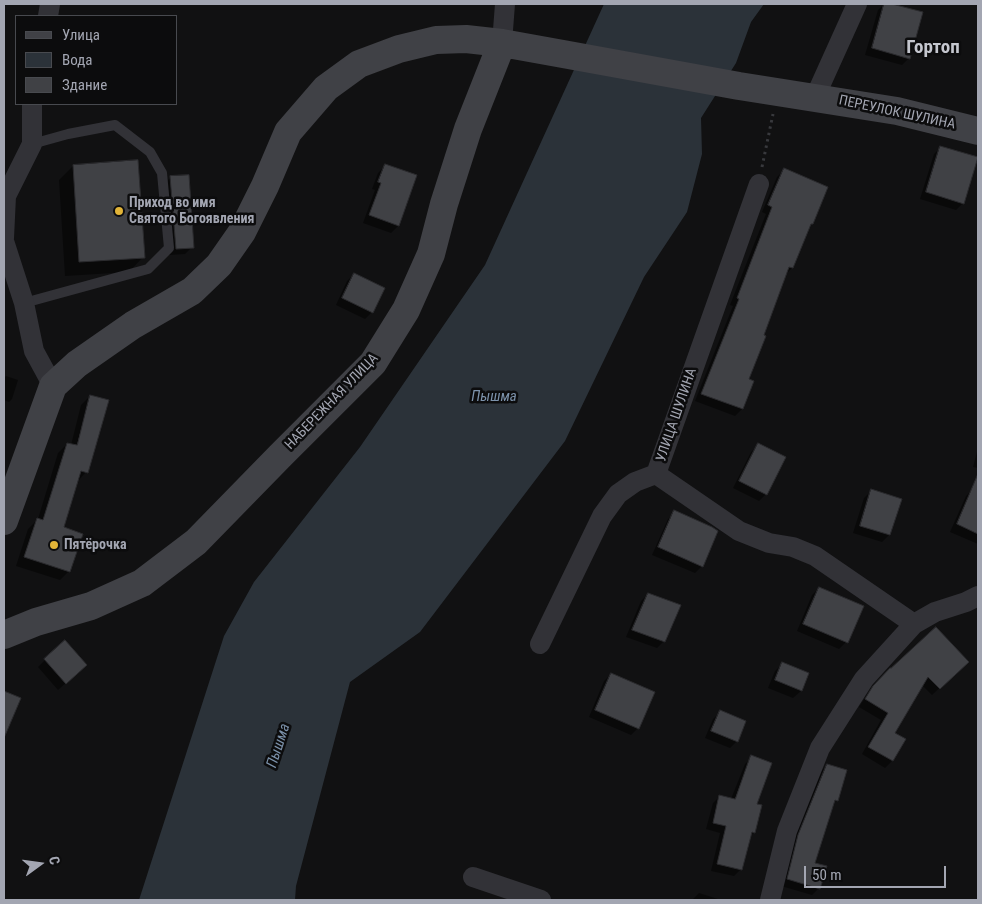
<!DOCTYPE html>
<meta charset="utf-8">
<style>
body{margin:0}
#map{position:relative;width:982px;height:904px;overflow:hidden;background:#111112;font-family:"Roboto Condensed",sans-serif}
canvas{display:block}
.frame{position:absolute;inset:0;border:5px solid #a3a6b2;pointer-events:none}
.legend{position:absolute;left:15px;top:15px;width:162px;height:90px;box-sizing:border-box;background:#0c0c0d;border:1px solid #484a4f;margin:0;padding:6px 9px;list-style:none;font-size:15px;color:#a3a6b2}
.legend li{display:flex;align-items:center;gap:10px;height:25px}
.legend b{width:25px;border:1px solid #484a4f}
.north{position:absolute;left:15px;top:839px;width:50px;height:50px;-webkit-text-stroke:4px #0c0c0d;paint-order:stroke;rotate:76deg;font-size:14px;font-weight:700;line-height:20px;text-align:center;color:#a3a6b2}
.north::after{content:'';display:block;margin:auto;width:18px;height:22px;background:#a3a6b2;clip-path:polygon(50% 0,100% 100%,50% 72%,0 100%)}
.scale{position:absolute;left:804px;top:866px;width:142px;height:22px;box-sizing:border-box;border:2px solid #a3a6b2;border-top:0;padding-left:6px;font-size:15px;line-height:18px;white-space:nowrap;color:#a3a6b2;-webkit-text-stroke:4px #0c0c0d;paint-order:stroke}
</style>
<div id="map">
<canvas width="982" height="904"></canvas>
<div class="frame"></div>
<ul class="legend">
<li><b style="height:6px;background:#404146"></b>Улица</li>
<li><b style="height:14px;background:#2b3239"></b>Вода</li>
<li><b style="height:14px;background:#404145"></b>Здание</li>
</ul>
<div class="north">С</div>
<div class="scale">50 m</div>
</div>
<script>
const context = document.querySelector('canvas').getContext('2d');
context.lineJoin = 'round';
function fillPath(path, color) { context.fillStyle = color; context.fill(path, 'evenodd'); }
function stroke(path, color, width, dash) { context.strokeStyle = color; context.lineWidth = width; context.lineCap = dash ? 'butt' : 'round'; context.setLineDash(dash || []); context.stroke(path); }
function drawText(font, color, halo, rows, align = 'center') {
  context.font = font + ' "Roboto Condensed",sans-serif'; context.lineWidth = 5; context.setLineDash([]); context.textBaseline = 'middle'; context.strokeStyle = halo; context.fillStyle = color; for (const [text, x, y, turn = 0] of rows) {
    context.save(); context.translate(x, y); context.rotate((+turn || 0) * Math.PI / 180); context.textAlign = isNaN(turn) ? turn : align; if (halo) context.strokeText(text, 0, 0); context.fillText(text, 0, 0); context.restore();
  }
}
fillPath(new Path2D(`
 M604,4H764L751,22L736,63L701,118L702,154L687,212L644,277L565,441L420,632L350,682L296,886L295,900H139L224,636L254,582L360,447L485,265Z`), '#2b3239');
fillPath(new Path2D(`
 M884,4L921,13L909,58L902,65L865,55L878,10Z
 M941,147L963,203L956,210L920,199L934,154Z
 M73,166L143,257L129,272L65,276L59,180Z
 M385,166L398,226L391,233L363,223L375,190L372,189L378,173Z
 M784,170L812,223L809,226L792,268L785,275L747,380L752,382L742,409L735,416L695,401L733,306L730,305L766,214L762,212L777,177Z
 M170,178L192,247L185,254L169,255L163,185Z
 M354,274L372,312L365,319L336,305L347,281Z
 M6,376L18,380L12,399L9,402L4,400V378Z
 M90,396L86,472L77,482L63,528L69,571L60,580L16,566L28,529L38,519L58,453L67,444L71,445L81,405Z
 M758,445L766,494L759,501L733,488L751,452Z
 M978,448V468L973,467Z
 M973,489L978,491V544L950,532L966,496Z
 M871,491L889,535L882,542L853,533L864,498Z
 M675,512L702,566L695,573L652,555L668,519Z
 M819,588L846,642L839,649L797,631L812,595Z
 M648,594L664,641L657,648L626,637L641,601Z
 M45,660L78,672L58,690L38,667Z
 M967,662L932,695L922,685L893,733L904,739L892,761L885,768L862,754L881,720L859,707L867,695L884,676Z
 M782,664L807,674L801,691L793,698L768,688L775,671Z
 M611,674L638,728L631,735L589,717L604,681Z
 M720,712L737,741L730,748L705,738L713,719Z
 M752,757L756,805L754,832L749,837L741,869L734,876L711,871L720,833L706,829L713,803L720,796L731,799L745,764Z
 M827,765L846,771L836,800L833,804L814,864L819,888L812,895L781,886L792,843L820,772Z
 M699,893L721,900H692Z`), '#0007');
const building = new Path2D(`
 M884,4H892L923,12L910,59L872,48Z
 M940,146L978,157L964,204L926,192Z
 M138,160L145,258L79,262L73,165Z
 M385,164L417,175L399,226L369,215L381,183L378,182Z
 M784,168L828,187L813,224H811L793,268L789,267L764,335L766,336L749,379L754,381L743,409L701,394L739,299L737,298L772,207L768,205Z
 M189,175L194,248L176,249L170,176Z
 M354,273L385,288L373,313L342,298Z
 M90,395L109,400L88,473L81,471L64,527L83,534L70,572L24,557L37,518L43,520L67,443L77,445Z
 M758,443L786,457L767,495L739,481Z
 M978,474V534L957,524Z
 M871,489L902,499L890,535L860,526Z
 M674,510L712,527L718,531L703,567L658,547Z
 M819,587L864,606L848,643L803,624Z
 M648,593L681,605L665,642L632,630Z
 M936,627L969,662L940,689L928,677L895,733L906,739L893,761L868,747L888,713L865,699L873,686L890,668H891Z
 M65,640L87,665L66,684L44,659Z
 M782,662L809,673L802,691L775,680Z
 M611,673L655,692L639,729L595,710Z
 M4,691L21,698L4,738Z
 M720,710L746,721L738,742L711,731Z
 M751,755L772,763L757,804L762,805L755,833L752,832L742,870L717,864L726,826L713,823L719,795L735,799Z
 M827,764L847,770L838,801L835,800L815,863L827,866L820,889L787,879L798,835Z`);
fillPath(building, '#404145');
stroke(building, '#2b2b2e', 1);
stroke(new Path2D(`
 M762,167L773,114`), '#38393d', 3, [2.5, 4]);
stroke(new Path2D(`
 M24,303L148,269L169,248L162,173L150,152L115,125L68,134L32,144`), '#323237', 10);
stroke(new Path2D(`
 M48,16L50,4
 M502,43L505,4
 M815,97L857,4
 M4,238L6,196L32,144V104
 M4,241L24,303L34,351L53,386
 M656,474L739,531L769,543L793,547L815,556L914,624
 M540,644L602,516L618,494L635,482L656,474L759,184
 M473,877L541,900
 M770,900L787,831L820,748L864,679L914,624L935,612L966,602L978,596`), '#323237', 20);
stroke(new Path2D(`
 M4,521L53,386L77,364L133,325L192,291L219,265L242,232L265,186L288,132L326,88L359,64L399,49L436,40L466,39L502,43L563,54L739,86L897,111L978,131
 M4,635L36,622L91,606L142,583L196,542L280,456L373,363L406,310L431,254L444,204L468,129L502,43`), '#404146', 28);
for (const [x, y, r, color] of [
 [119,211,5,"#e2b438"],
 [54,545,5,"#e2b438"]
]) { const dot = new Path2D(); dot.arc(x, y, r, 0, 2 * Math.PI); context.fillStyle = color; context.fill(dot); stroke(dot, '#0c0c0d', 2); }
drawText('14px', '#a3a6b2', '#0c0c0d', [
 ["ПЕРЕУЛОК ШУЛИНА",897,113,12],
 ["НАБЕРЕЖНАЯ УЛИЦА",332,402,-46],
 ["УЛИЦА ШУЛИНА",677,415,-71]
]);
drawText('bold 14px', '#a3a6b2', '#0c0c0d', [
 ["Приход во имя",129,203],
 ["Святого Богоявления",129,219],
 ["Пятёрочка",64,545]
], 'left');
drawText('italic 15px', '#7c92ab', '#0c0c0d', [
 ["Пышма",494,397],
 ["Пышма",279,746,-72]
]);
drawText('bold 19px', '#c4c6ce', '#0c0c0d', [
 ["Гортоп",933,48]
]);
</script>
